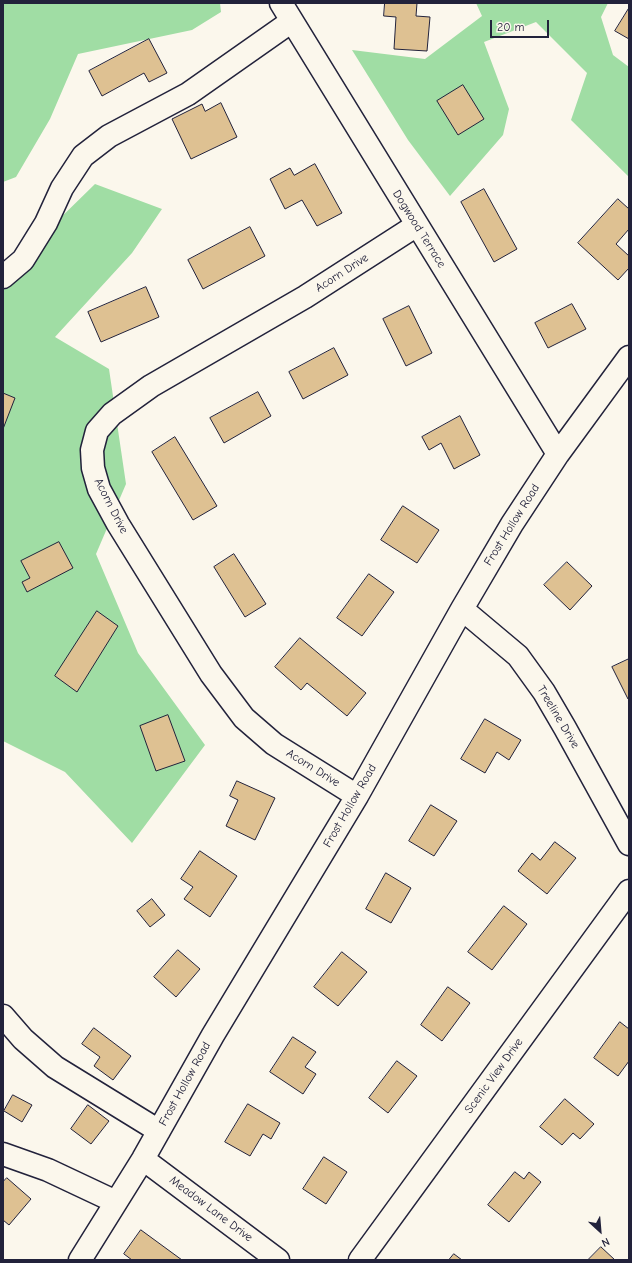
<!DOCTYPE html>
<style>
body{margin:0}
#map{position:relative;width:632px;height:1263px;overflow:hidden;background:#fbf7ec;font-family:"Comic Neue",sans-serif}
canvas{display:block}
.frame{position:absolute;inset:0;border:4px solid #22223b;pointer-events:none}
.north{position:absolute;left:580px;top:1211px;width:40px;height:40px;-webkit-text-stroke:3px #fbf7ec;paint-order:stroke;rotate:154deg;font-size:11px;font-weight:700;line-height:16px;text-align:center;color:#22223b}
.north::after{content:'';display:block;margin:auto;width:14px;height:18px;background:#22223b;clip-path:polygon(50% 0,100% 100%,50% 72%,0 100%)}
.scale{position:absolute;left:490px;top:20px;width:59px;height:18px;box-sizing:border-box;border:2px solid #22223b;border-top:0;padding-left:5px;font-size:12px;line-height:14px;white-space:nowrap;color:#22223b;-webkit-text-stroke:3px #fbf7ec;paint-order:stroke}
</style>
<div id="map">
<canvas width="632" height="1263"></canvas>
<div class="frame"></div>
<div class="north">N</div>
<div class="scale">20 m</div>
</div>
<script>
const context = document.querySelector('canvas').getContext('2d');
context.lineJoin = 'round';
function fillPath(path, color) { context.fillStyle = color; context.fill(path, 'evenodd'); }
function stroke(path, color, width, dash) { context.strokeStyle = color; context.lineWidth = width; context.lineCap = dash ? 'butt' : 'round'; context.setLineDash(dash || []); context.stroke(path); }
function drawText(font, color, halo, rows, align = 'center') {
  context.font = font + ' "Comic Neue",sans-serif'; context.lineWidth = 3; context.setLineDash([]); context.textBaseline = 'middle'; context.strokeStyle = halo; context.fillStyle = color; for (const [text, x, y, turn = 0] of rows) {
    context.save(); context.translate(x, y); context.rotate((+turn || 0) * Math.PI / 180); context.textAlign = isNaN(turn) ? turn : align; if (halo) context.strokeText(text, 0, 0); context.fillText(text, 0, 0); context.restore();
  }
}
fillPath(new Path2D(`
 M3,3H220L221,12L192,30L78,54L50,119L16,177L3,182Z
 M476,3H608L601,17L613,55L629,67V177L571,120L587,73L536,22L484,42L509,109L503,135L450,196L408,140L352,50L425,59L482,16Z
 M95,184L162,209L132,253L55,337L109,369L126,484L96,554L138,653L205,745L132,843L65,772L3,741V274Z`), '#a0dda4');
const building = new Path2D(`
 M385,3H417L416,16L430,17L427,51L394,49L396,17L384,16Z
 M629,8V39L615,31Z
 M149,39L167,73L149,82L144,73L102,96L89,71Z
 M463,85L484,119L458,135L437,101Z
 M221,103L237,137L191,159L172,119L202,104L205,111Z
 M315,164L342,213L317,226L302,200L285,209L270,179L290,168L294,175Z
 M484,189L517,249L494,262L461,202Z
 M618,199L629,209V229L616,244L629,256V268L618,280L578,243Z
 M250,227L265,256L203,289L188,260Z
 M146,287L159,317L101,342L88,312Z
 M572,304L586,329L548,348L535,323Z
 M409,306L432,353L406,366L383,319Z
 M334,348L348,375L303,399L289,372Z
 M258,392L271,416L224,443L210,418Z
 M3,393L15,398L3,429Z
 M460,416L480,455L454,469L441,443L429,450L422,437Z
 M175,437L217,506L193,520L152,452Z
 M403,506L439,530L417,563L381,540Z
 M59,542L73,568L27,592L22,582L30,578L21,561Z
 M234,554L266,604L245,617L214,567Z
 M567,562L592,586L570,610L544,585Z
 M369,574L394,592L362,636L337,618Z
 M97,611L118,626L77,692L55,676Z
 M300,638L366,693L347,716L307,683L301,690L275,667Z
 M629,659V698L628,699L612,667Z
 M168,715L185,761L156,771L140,726Z
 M485,719L521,740L509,760L497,752L485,773L461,759Z
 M237,781L275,798L255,840L226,826L238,800L230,796Z
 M431,805L457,821L434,856L409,841Z
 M555,842L576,858L547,894L518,871L532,853L540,860Z
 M200,851L237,876L210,917L184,899L193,887L181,879Z
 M386,873L411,888L391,923L366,909Z
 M152,899L165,915L150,927L137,911Z
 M504,906L527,924L492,970L468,952Z
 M178,950L200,969L176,997L154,977Z
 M342,952L367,972L338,1006L314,987Z
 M448,987L470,1003L442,1041L421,1025Z
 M620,1022L629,1029V1061L618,1076L594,1058Z
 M94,1028L131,1056L113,1080L94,1066L100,1057L82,1044Z
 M293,1037L316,1052L305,1067L316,1074L303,1094L270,1072Z
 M397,1061L417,1076L388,1113L369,1098Z
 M13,1095L32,1105L22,1122L4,1111Z
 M565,1099L594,1124L580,1139L573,1133L562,1145L540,1127Z
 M248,1104L280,1123L271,1139L263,1134L250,1156L225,1142Z
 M88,1105L109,1121L91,1144L71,1129Z
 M324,1157L347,1172L326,1204L303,1189Z
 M515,1172L524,1179L529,1172L541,1182L509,1222L488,1205Z
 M7,1178L31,1199L9,1225L3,1220V1182Z
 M141,1230L182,1260H132L124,1254Z
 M601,1247L615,1260H588Z
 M454,1254L462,1260H449Z`);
fillPath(building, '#dec192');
stroke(building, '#22223b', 1);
const minor = new Path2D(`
 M281,3L558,454
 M3,277L23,260L46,223L62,188L83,156L109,136L188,94L292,21
 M462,609L518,656L544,692L565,728L629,844
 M357,796L274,744L244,718L211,674L118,524L99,489L93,468L92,450L97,431L112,414L151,386L305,297L417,225
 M3,1016L23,1039L55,1067L159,1131
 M3,1154L48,1170L116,1202
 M143,1159L278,1260
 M80,1260L143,1159L213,1035L357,796L462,609L512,524L558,454L629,357
 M360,1260L629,891`);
stroke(minor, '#22223b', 25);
stroke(minor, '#fbf7ec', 22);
drawText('12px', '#22223b', '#fbf7ec', [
 ["Dogwood Terrace",419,229,58],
 ["Acorn Drive",342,273,-33],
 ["Acorn Drive",111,506,63],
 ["Frost Hollow Road",512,525,-58],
 ["Treeline Drive",558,717,59],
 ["Acorn Drive",313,768,32],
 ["Frost Hollow Road",350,806,-60],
 ["Scenic View Drive",494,1076,-54],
 ["Frost Hollow Road",185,1084,-61],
 ["Meadow Lane Drive",211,1209,37]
]);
</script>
